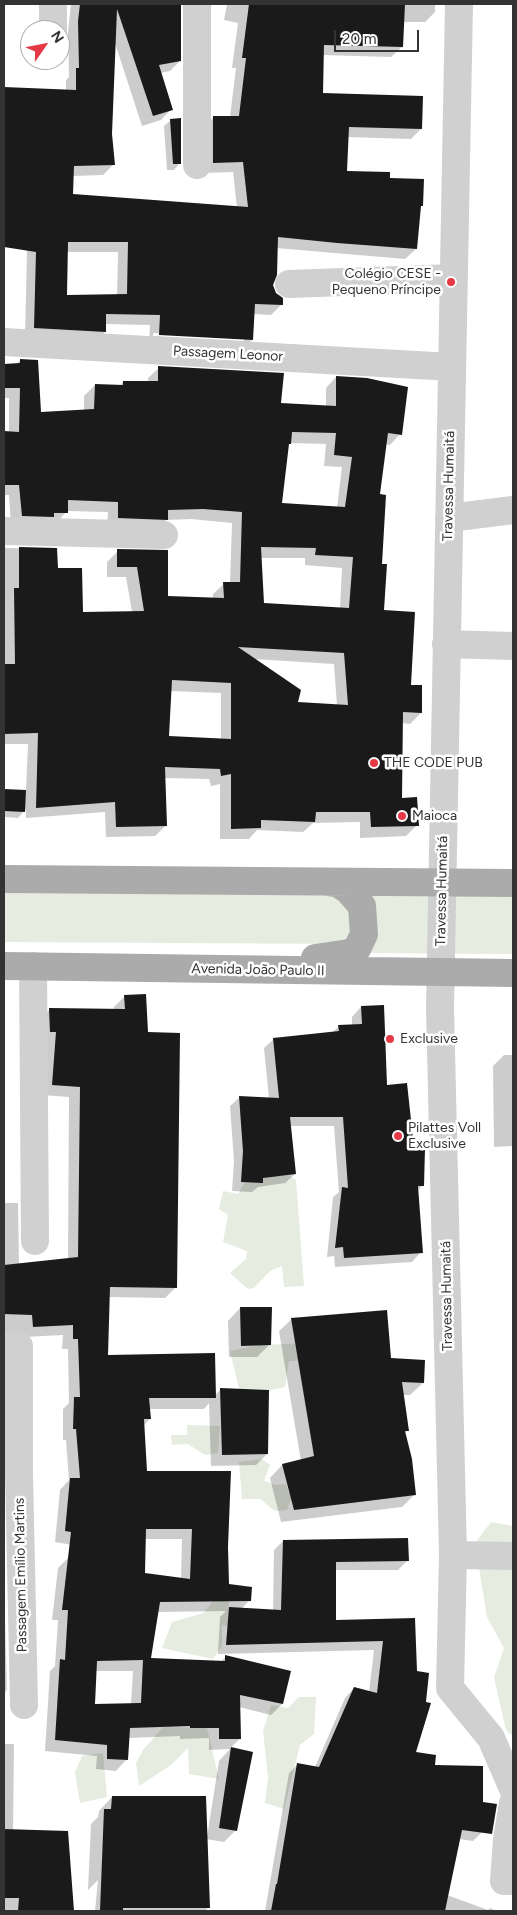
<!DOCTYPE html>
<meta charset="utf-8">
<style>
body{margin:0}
#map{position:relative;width:517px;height:1915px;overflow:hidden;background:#fff;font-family:Figtree,sans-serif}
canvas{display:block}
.frame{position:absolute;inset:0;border:5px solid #333;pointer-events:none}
.north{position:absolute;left:20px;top:20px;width:50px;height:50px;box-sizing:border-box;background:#fff;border:1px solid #adadad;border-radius:50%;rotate:57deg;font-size:14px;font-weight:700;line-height:20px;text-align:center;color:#333}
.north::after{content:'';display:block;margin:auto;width:18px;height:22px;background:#e63946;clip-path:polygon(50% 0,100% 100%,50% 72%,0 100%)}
.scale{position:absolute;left:334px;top:30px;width:85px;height:22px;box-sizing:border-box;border:2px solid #333;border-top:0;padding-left:6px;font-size:15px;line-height:18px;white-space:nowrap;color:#333;-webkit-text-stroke:4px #fff;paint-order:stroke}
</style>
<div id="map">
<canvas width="517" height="1915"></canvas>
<div class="frame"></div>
<div class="north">N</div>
<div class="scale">20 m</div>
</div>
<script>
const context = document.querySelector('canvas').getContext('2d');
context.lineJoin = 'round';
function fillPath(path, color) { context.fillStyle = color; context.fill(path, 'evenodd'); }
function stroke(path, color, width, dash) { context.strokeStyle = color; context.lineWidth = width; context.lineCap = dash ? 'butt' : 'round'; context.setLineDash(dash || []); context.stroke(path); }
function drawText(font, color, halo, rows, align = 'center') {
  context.font = font + ' Figtree,sans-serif'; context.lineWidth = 5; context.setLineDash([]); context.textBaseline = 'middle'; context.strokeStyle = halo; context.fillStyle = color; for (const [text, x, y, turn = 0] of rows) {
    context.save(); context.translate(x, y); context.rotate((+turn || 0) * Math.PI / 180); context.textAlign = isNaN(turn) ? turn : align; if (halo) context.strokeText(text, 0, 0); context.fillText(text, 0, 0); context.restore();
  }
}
fillPath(new Path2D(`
 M4,884L346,893L355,944L4,942Z
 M357,890L513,893V954L360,953Z
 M270,1151L281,1176L288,1175L296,1180L304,1286L284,1287L282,1266L270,1271L254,1288L248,1289L230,1273L246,1259L247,1251L223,1242L228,1215L219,1209L223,1191L238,1194L245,1182L263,1183L264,1154Z
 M316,1343L318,1360L289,1361L285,1387L269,1390L239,1389L230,1351L258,1345Z
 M187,1425L220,1426L218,1453L205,1455L188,1444L172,1445L171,1435H187Z
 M262,1459L270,1465L264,1481L276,1485L286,1484L289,1493L298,1492L303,1501H290L287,1510L275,1511L260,1499H242L239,1462Z
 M491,1522L513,1526V1736L506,1730L494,1677L504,1648L487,1617L475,1543Z
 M213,1601H229L228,1626L222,1625V1646L213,1659L162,1648L172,1622L204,1613Z
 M299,1697H316L314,1734L300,1745L284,1809L265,1803L268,1777L263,1731L271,1705L288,1708Z
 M163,1727L207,1728L219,1779L189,1774L188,1748L171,1765L139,1786L136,1763L143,1750Z
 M103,1753L107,1797L80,1803L75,1772L82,1756Z`), '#e6ecdf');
fillPath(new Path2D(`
 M71,4H180V61L170,71L160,73L171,109L161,120L142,126L115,43L111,134L113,165L103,175L72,176V195L237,208L233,172L203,173V128L213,118L230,117L236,68H232L238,23L224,20L227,4H435V12L425,22H403L402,47L391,57L322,55L321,95L421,129L411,139L347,137L345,173L389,179L422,205L420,208L416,249L405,259L276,248L272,285L281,305L271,315L253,314L252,340L241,350L149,345L150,325L105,324V332L95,342L25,338L28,203L8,201L4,234V88L66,90V80L69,77L68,32ZM67,252H118L117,295L66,297ZM153,333L244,338V341L153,336Z
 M171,120L180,163L174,170H167L164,126Z
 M20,360L40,414L84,411V396L95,385L120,386L123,382H148V378L159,368L280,404L326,407V388L336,377L400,434L390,445L385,444L379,495L383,612L421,713L410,724L402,723L400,799L417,825L406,836L360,838V822L313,823L303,832L257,830L249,839H220V784L211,786L209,779L164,778L166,825L155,836L106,837L105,812L26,818V809L18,818L4,817V790L26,791L28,744H4V548L56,549L57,570L82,613L132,612L126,577H107V562L118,551H167V597L213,599V594L224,584L230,583L232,523L191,519L166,520L156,531L107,529L108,512L67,511L56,523L11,526L9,495H4V433H9V398H4V365H16ZM290,443L326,444L324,466L342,467L337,508L281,504L287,446ZM261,558H305V565L342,568L340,609L263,604ZM253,659L334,664L337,706L297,703ZM170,691L221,693V740L168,737Z
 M125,996L147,1034L176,1287L165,1298L108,1297L107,1356L214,1396L221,1389L267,1454L256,1465L211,1466L209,1403L204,1409H149L150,1419L143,1426L145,1472L227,1547L228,1585L250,1600L241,1609L273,1611L274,1550L283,1541L407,1561L398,1570H335V1621L414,1619V1753L434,1766L482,1832L473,1841L459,1839L447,1895L488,1910L490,1908L496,1911H265L289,1773L298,1764L315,1767L345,1698L354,1688L369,1692L374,1650L218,1654L220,1617L226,1611L157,1612L150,1659L220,1662L226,1657L289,1672L282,1704L271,1715L239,1707L240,1739L230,1748L251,1753L236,1830L224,1842L206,1839L209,1907L205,1911H95L98,1880L88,1890L91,1824L98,1817L99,1811L112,1797L207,1837L219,1761L230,1749L209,1750V1738L180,1739V1736L128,1738L126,1760L116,1771L96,1769L97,1756L45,1751L50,1671L55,1666L58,1620H52L58,1568L69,1557L120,1553L55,1542L60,1490L69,1480L66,1440H63V1409L69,1403L68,1349H62L63,1335L4,1338V1203H18L19,1265L68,1260L69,1097L42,1095L39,1020L50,1009L114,1010V1007ZM144,1539H182L181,1579L143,1574ZM96,1671H133L131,1704L94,1706Z
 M361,1007L386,1086L413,1149L423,1185L417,1191L421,1252L412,1262L335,1267L334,1256L327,1257L333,1197L339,1192L334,1126H290L295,1174L285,1183L258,1187L252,1192L232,1191L234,1161L230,1106L240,1097L269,1099L264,1048L274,1039L332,1033L339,1026H352V1017Z
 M504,1055H513V1146L494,1147L493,1066Z
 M240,1308L269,1345L257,1357H229L228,1321Z
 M292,1319L390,1359L423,1383L410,1395H403L408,1430L404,1434L415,1494L402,1507L281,1522L270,1478L282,1465L301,1461L279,1331Z
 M4,1619H5L7,1690L4,1693Z
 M4,1744H14L13,1831L67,1832L73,1911H4Z`), '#0003');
fillPath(new Path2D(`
 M80,4H181V61L159,65L173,110L153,116L117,9L112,134L115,165L74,166L73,194L248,207L243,162L213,163V116H239L246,58H242L249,4H405L403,47L324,45L323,93L423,96L422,129L349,127L347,171L390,172V178L424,179L423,206H421L417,249L337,243L278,237L277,275L273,285L276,293L283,298V305L255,304L253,340L159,335L160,315L106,314V332L34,328L36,252L4,247V87L76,90V68H79L78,21ZM68,242H128L127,294L67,295Z
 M181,118V164H173L170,119Z
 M20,359L38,360L41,412L94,409L95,384L123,385V381H158V366L284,373L281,403L336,406V376L367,378L408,387L402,435L388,433L380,494L386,495L382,564H387L384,610L415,612L411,685H422V713L403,712L402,798L417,797L419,826L371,827L370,812H316L315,822L261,820V828L231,829V774L221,776L220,769L165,767L167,826L116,827L115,802L36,808L38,733L4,734V664H15L14,588H19V547L57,548L58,568H82L83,612L144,611L137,567H117V549L168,550V596L224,598L223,582H240L242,512L203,509L168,510V520L118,518V502L68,500V513H54V517L22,516L19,485H4V431L19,432L20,388H4V364L20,363ZM292,432L336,433L334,455L352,457L345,507L282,503L289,444H291ZM261,547L316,548L315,555L353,557L349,608L264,603ZM238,647L344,653L348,705L298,702L301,690ZM172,680L231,683V739L169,736Z
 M4,789L26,790L25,812L4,811Z
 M146,994L148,1032L180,1033L177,1288L110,1287L108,1355L215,1353L216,1398H149L151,1419H144L147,1471H231L228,1547L229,1584L252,1587L251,1601L160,1602L151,1658L225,1661V1655L291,1671L283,1704L240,1695L241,1739H219V1728H190V1726L130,1728L128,1760L107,1759V1745L55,1740L60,1659L65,1660L68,1610H62L71,1532L65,1531L70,1478H80L76,1429H73L74,1397H80L78,1339H73V1325L33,1327L32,1315L4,1314V1265L78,1257L80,1087L52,1085L56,1032H50L49,1008L125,1009L124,995ZM146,1529H192L190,1579L145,1573ZM143,1660L141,1703L95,1704L97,1661Z
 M384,1005L387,1085L407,1083L414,1148H425L424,1186H418L423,1253L344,1258L343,1247L335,1248L342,1187L348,1188L343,1117H290L296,1174L263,1178V1183L241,1182L243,1151L239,1096L279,1098L273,1038L339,1031L338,1025L362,1024L361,1006Z
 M240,1307H272L271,1345L241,1346Z
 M387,1310L391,1358L425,1360L424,1383L402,1382L409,1431H405L412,1459L416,1495L294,1510L282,1464L314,1456L291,1318Z
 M220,1388L269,1390L268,1454L222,1455Z
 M408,1538L409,1561L336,1562V1620L415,1618L417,1671L429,1673L426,1702L431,1703L416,1752L436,1755L435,1765L483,1766V1802L497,1804L492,1834L462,1830L445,1911H271L276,1884H277L297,1763L319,1767L354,1687L377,1693L383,1641L226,1645L229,1607L281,1610L283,1540Z
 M231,1747L253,1752L237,1831L219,1828Z
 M112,1796H206L210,1908H123V1911H100L104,1809H111Z
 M4,1829L68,1831L74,1911H18L19,1898H4Z`), '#1a1a1a');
stroke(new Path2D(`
 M53,4V30
 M459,4L440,1008L453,1555L450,1688L491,1738L513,1789
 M197,165V4
 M289,284L453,278
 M4,342L452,367
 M449,518L513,510
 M4,531L164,535
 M446,644L513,646
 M33,966L35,1241
 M4,1347L19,1346V1474L24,1705
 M453,1555L513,1556
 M513,1803L507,1839L504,1881H513`), '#d0d0d0', 28);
stroke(new Path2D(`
 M4,879L513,883
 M315,958L349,953L357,949L364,934L362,906L348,890L337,883L328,882
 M4,966L513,973`), '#ababab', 28);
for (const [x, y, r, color] of [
 [451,282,5,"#e63946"],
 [374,763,5,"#e63946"],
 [402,816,5,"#e63946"],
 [390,1039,5,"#e63946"],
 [398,1136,5,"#e63946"]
]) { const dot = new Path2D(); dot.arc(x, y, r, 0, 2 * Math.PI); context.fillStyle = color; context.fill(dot); stroke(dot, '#fff', 2); }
drawText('14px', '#333', '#fff', [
 ["Colégio CESE -",441,274,"right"],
 ["Pequeno Príncipe",441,290,"right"],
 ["THE CODE PUB",384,763],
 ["Maioca",412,816],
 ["Exclusive",400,1039],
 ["Pilattes Voll",408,1128],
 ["Exclusive",408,1144]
], 'left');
drawText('14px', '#333', '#fff', [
 ["Passagem Leonor",228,354,3],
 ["Travessa Humaitá",449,486,-89],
 ["Travessa Humaitá",442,891,-89],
 ["Avenida João Paulo II",258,970,1],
 ["Travessa Humaitá",447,1296,-91],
 ["Passagem Emílio Martins",21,1575,-91]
]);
</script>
